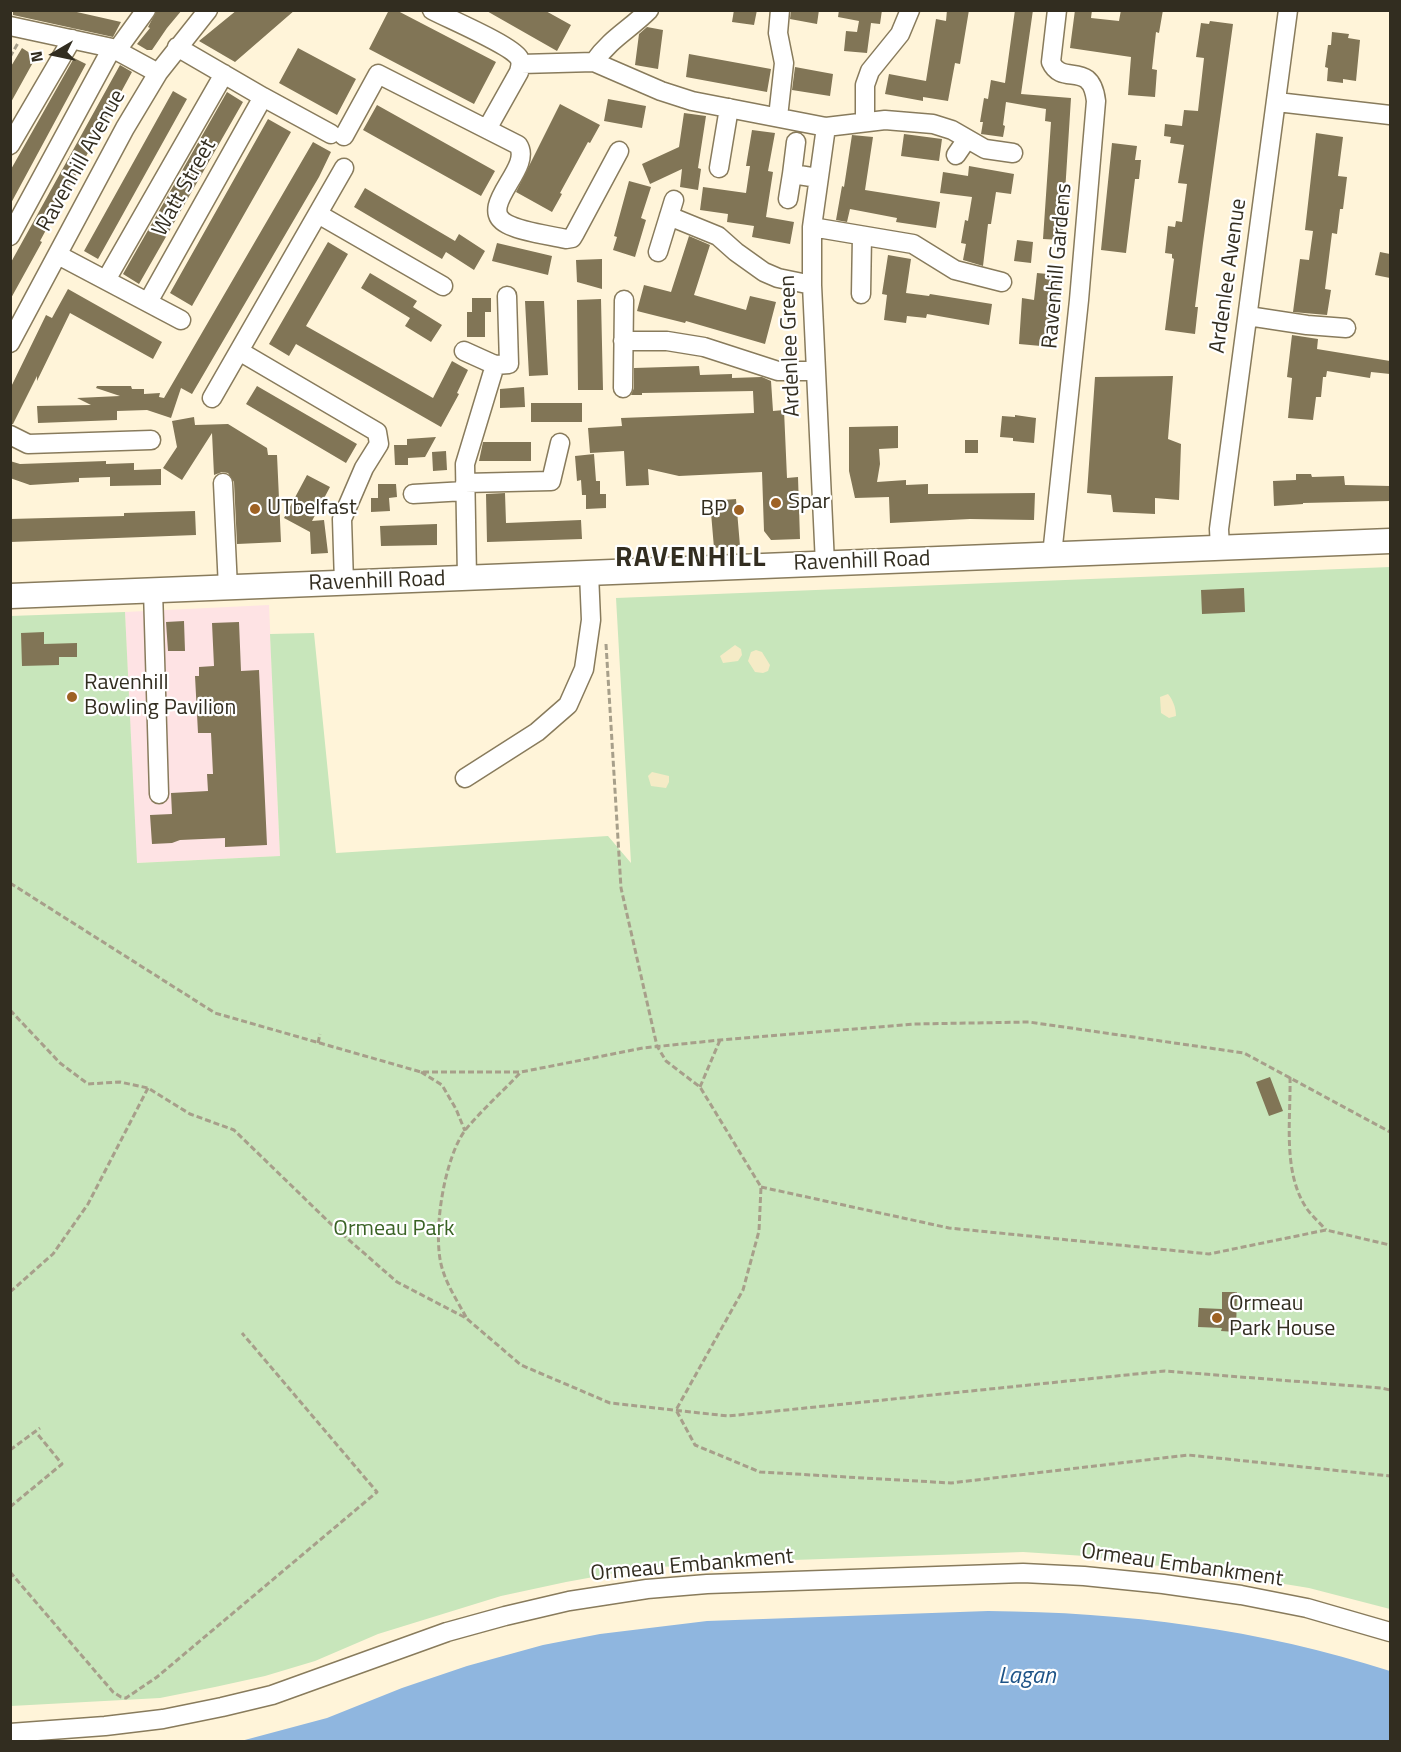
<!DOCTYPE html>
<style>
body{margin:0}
#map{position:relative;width:1401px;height:1752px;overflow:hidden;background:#fff4d9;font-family:"Titillium Web",sans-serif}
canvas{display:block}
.frame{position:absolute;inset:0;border:12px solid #322d20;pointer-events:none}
.north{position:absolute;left:24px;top:24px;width:60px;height:60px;-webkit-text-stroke:4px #fff;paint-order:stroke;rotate:261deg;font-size:16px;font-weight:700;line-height:24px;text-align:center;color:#322d20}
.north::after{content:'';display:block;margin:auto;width:21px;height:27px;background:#322d20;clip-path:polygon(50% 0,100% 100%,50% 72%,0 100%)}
</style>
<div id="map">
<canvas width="1401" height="1752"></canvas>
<div class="frame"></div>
<div class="north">N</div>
</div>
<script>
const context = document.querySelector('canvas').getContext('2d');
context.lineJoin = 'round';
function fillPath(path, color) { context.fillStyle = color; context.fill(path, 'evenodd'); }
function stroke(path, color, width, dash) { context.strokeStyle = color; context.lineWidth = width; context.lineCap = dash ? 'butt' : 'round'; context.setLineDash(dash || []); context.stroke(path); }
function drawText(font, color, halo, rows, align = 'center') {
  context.font = font + ' "Titillium Web",sans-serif'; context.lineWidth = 4.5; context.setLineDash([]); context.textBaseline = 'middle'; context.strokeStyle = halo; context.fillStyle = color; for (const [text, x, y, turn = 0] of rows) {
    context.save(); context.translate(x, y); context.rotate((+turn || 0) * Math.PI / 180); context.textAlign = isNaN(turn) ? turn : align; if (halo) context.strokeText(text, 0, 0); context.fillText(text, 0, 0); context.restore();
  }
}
fillPath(new Path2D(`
 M269,605L280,856L136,863L125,612Z`), '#fee3e4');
fillPath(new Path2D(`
 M1390,567V1609L1309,1588L1242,1577L1085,1556L1023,1552L765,1561L643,1568L566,1582L501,1596L378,1634L315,1661L265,1676L215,1687L160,1698L11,1706L10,616L125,612L137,863L280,856L270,634L314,633L336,853L608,836L631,863L616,598Z`), '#c8e6bb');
fillPath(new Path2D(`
 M735,645L741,649L742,655L738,661L723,663L720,656Z
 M756,650L762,652L770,665L768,671L763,673L755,672L748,661L751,652Z
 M1168,694C1173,700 1176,708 1176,716L1169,718L1161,713L1160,697Z
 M652,772L669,776V782L666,788L651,786L648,776Z`), '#f5ebc6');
fillPath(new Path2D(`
 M988,1611C1125,1612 1260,1629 1390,1671V1741H241L327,1718L402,1688L467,1666L543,1645L600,1634L707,1621Z`), '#8fb6df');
fillPath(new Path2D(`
 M13,10H68L121,22L113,37L13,15Z
 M157,10H182L167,28L152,50H147L137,44L150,28L148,27Z
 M237,10H295L235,62L199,41Z
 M389,10H396L496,62L474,104L369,49Z
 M485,10H544L571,25L557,51Z
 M734,10H757L754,25L732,22Z
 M791,10H819L817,24L790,19Z
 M839,10H882L880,24L871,23L867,53L844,51L846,31L857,32L859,21L838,17Z
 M947,10H969L960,64L955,63L948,101L923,97V101L885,94L889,74L926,81L936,19L946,21Z
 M1015,10H1033L1021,94L1071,98L1062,240L1043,239L1051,122L1045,121L1046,109L1006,102L1003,125L1005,126L1003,137L981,134L983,122H980L984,98L988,99L991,80L1005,83Z
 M1075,10H1092L1091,18L1119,21L1121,10H1163L1159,33L1156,32L1152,69L1157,70L1155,97L1128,95L1131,57L1070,48Z
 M1210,21L1233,24L1203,243L1195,307H1198L1195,334L1165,330L1174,259L1172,258V254L1165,253L1168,226L1175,227L1176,221L1182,222L1187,184L1178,183L1184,145L1170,143L1171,137L1164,136L1165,124L1182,126L1184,110L1198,111L1204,58L1196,57L1201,23L1209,24Z
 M647,27L663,30L658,69L635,65L639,34Z
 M1332,32L1349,34L1348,38L1360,40L1356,81L1343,79V83L1327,81L1328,68L1325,67L1328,45H1331Z
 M22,48L36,57L10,104V68Z
 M298,48L356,79L337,115L279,83Z
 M689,54L771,69L767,92L686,77Z
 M74,58L86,64L10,205V171Z
 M120,65L132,72L40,241L42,242L10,300V264Z
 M795,67L833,74L830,96L792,90Z
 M173,91L187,99L98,259L84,251Z
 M227,92L243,102L139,284L123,274Z
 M608,99L646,106L642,128L604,121Z
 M560,104L600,125L590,143L588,142L560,193L562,194L552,212L516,192Z
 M377,105L495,171L481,196L363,130Z
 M684,113L706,116L698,168L701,169L698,190L680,187L682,169L650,184L642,164L679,147Z
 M268,119L291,132L192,306L170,293Z
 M752,130L775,133L768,171L773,172L766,217L794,222L790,244L752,237L754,226L727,222L728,214L700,210L703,187L746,193L750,166H746Z
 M1316,133L1343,137L1338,176L1347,177L1343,209H1340L1337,234L1332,233L1325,289L1331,290L1327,315L1293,312L1300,259L1309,260L1313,231L1305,230Z
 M904,134L942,139L939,161L901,156Z
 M852,135L873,137L865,190L940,202L936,228L896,222L897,218L850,209L847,222L836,220L842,186L844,187Z
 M313,142L331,152L319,177L192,394L181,388L171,418L147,410L117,411V420L38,423L37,406L91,405L77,398L120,396L96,388L97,386H131L132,389H144V394L160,393L159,397L164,398Z
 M1112,143L1137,146L1135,160H1141L1139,179H1135L1126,253L1101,250Z
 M969,166L1014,174L1011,194L996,192L991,224H988L983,266L963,260L966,244L961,243L965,220L968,221L972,197L940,193L943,172L968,176Z
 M629,181L651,187L641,218L646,220L635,257L613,250L617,237L614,236Z
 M365,188L455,241L459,234L485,251L474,270L446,252L442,259L354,207Z
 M689,236L710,245L694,295L746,310L750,296L776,302L765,344L686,321L685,323L637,311L644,285L671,292Z
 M1017,240L1033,242L1031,263L1014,261Z
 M328,242L348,254L306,326L433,398L452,361L468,370L457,393L459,394L441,427L296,344L289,356L269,344Z
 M497,243L552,256L548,275L492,261Z
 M1380,252L1390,254V278L1375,275Z
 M888,255L911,259L906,293L929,296L930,294L992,304L989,325L927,314L926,318L907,316L906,323L884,320L887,295L882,294Z
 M602,259V289L577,282L576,260Z
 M370,273L417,301L413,307L442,325L431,342L405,326L410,318L361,288Z
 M1037,273L1058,275L1052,347L1019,344L1022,298L1034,300Z
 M68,289L162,342L153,359L70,313L37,381V376L13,424H10V389L46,315L52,318Z
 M472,298H491V312H485V337H467V312H472Z
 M601,299L603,390H578L577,300Z
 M525,301H544L548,375L529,376Z
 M1292,335L1318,339L1317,349L1390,361V374L1371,372L1370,378L1327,371L1326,377H1323L1321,397H1316L1313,420L1288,418L1292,378L1287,377Z
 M699,366L700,375L732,374V378L762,377L771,381L773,411L784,410L787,478L798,477L800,539L771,540L764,531L762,472L679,476L648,469L649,485L626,486L624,451L590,453L588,428L622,426L621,418L754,413L753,391L642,393V395H631L634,388V368Z
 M1173,376L1168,439L1181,444L1179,500L1155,498V514L1113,512L1111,495L1087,493L1095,377Z
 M257,386L357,444L346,463L246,404Z
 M524,387L525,407L500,408V389Z
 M531,403H582V422H531Z
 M1015,415L1036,418L1034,443L1013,441V438L1000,437L1002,416L1015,417Z
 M194,417L195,425L228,424L267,448L268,455H277L281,542L237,544L234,482L228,473L222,472L214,475L212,433L182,480L163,468L177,447L172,421Z
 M898,426V448L879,449L880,464L877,482L906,480V485L928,484V494L1035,493L1034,520L970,519L890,523L889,497L855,498L849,471V427Z
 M436,437L425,457L408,458V465H395L394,445H407V439Z
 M965,440H978V453H965Z
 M483,442H531V461H479Z
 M446,451L447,470L433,471L432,452Z
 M594,454L596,481H600V494H606V508L586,509V495H582L581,480L577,481L575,456Z
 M10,461L20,464L106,461V464L134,463V470L161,469V485L110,486V477L79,478V482L30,485L10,478Z
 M1296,474H1311L1312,477L1344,476L1345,485L1390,486V501L1303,503V504L1274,506L1273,481L1296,480Z
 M307,475L330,487L312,521L324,520L328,553L311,554L310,532L284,518Z
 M378,484H396L397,497L389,498L390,511L371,512V498H378Z
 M505,493L506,523L581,520L582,539L487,542L486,494Z
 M736,499L740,546L714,548L710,501Z
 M195,511L196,535L10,542V519L124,516V513Z
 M437,524V545L381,546L380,526Z
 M1244,588L1245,612L1202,614L1201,590Z
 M184,621L185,651H168L166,622Z
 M239,622L241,671L259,670L267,845L225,847V838L180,840L172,843L152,844L150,815L172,814L171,793L208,791L207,774H213L211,733H198L195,676H199V667L214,666L212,623Z
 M44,632V644L77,643V657H59V665L22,666L21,633Z
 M1270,1077L1283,1111L1269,1116L1256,1082Z
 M1222,1292H1237L1236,1332L1221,1331L1222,1328L1198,1327L1199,1308L1222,1309Z`), '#817556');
const minor = new Path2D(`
 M432,10C449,19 511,45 519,58C522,63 520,67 519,72L487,129
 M10,26L112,48L158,73
 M177,47L263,97L331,134
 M117,50L146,10
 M594,62C611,38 629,30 649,10
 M521,64L594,62L661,91L692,101L826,127L885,120L933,124L952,130L985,149L1013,153
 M1277,102L1390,115
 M778,117L784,63L778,33L780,10
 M865,122V85L870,71L900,34L910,10
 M344,136L378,74L518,145C534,168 475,207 507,224C522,232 548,235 566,239L572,238L575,233L619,151
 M796,142L792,174L818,178
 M10,145L72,39
 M956,155L967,139
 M719,168L729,108
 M788,199L792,174
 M318,214L443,286
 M669,216L718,236L736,252L764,272L778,278L812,285
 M812,227L913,244L955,270L1002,282
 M10,236L112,48
 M658,252L674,200
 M58,255L181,320
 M106,280L224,74
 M861,294L862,236
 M148,302L263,97
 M1248,316L1307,325L1346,328
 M623,341H667L704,347L778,371H816
 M10,343L125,128L158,73L208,10
 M239,351L377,432L379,444L364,468L342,519L344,583
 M464,351L495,365
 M623,388L624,300
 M212,398L344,168
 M10,435L28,444L151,440
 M223,483L228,588
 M465,483L551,481L560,443
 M413,494L465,491
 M1220,548L1219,529L1288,10
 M1052,555L1079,300L1096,101C1091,59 1062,87 1051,62L1057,10
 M825,564L812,285V227L826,127
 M467,578L465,464L495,365L509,364L507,296
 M153,590L159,794
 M465,778L537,732L568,705L584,669L591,620L589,573
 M10,1733L105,1726L163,1719L222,1707L272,1695L447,1632L505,1616L569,1601L647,1589L707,1584L1023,1573L1084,1576L1163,1584L1241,1595L1307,1608L1390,1632`);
const major = new Path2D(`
 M10,596L1390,541`);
stroke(minor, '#887b5c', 21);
stroke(major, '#887b5c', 27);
stroke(new Path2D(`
 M10,57L18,43
 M606,644L621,888L657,1046L666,1061L700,1087L761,1187L759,1231L743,1290L676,1410L695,1445L760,1472L951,1483L1188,1455L1390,1476
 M10,883L215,1013L421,1072H521L643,1048L720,1040L914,1024L1029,1022L1244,1053L1390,1132
 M10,1010L60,1063L88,1084L120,1082L148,1088L190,1114L234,1130L333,1226L397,1282L466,1318L521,1365L610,1403L728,1416L1165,1371L1381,1388L1390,1390
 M318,1043L320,1034
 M421,1072L442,1085L456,1109L465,1131
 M1290,1077C1291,1119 1282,1172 1307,1209C1312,1216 1320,1223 1326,1230
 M700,1087L720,1040
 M761,1187L949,1228L1209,1254L1326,1230L1390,1245
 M10,1292L53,1254L88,1204L148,1088
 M466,1317C458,1302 448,1287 443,1271C431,1238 444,1157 466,1129C483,1109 503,1091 521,1072
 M10,1450L40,1428
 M10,1507L62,1464L35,1431
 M10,1572L113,1692L121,1697L126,1698L157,1677L377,1492L242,1333`), '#a79f8a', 3, [6, 3]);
stroke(minor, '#fff', 18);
stroke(major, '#fff', 24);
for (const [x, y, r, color] of [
 [776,503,6,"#9e6224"],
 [255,509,6,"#9e6224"],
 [739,510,6,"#9e6224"],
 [72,697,6,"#9e6224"],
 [1217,1318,6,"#9e6224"]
]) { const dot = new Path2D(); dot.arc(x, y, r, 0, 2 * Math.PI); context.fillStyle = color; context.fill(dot); stroke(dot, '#fff', 2); }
drawText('22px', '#322d20', '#fff', [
 ["Ravenhill Avenue",82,161,-61],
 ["Watt Street",185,188,-61],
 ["Ravenhill Gardens",1058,266,-85],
 ["Ardenlee Avenue",1229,276,-82],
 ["Ardenlee Green",791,346,-92],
 ["Ravenhill Road",862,562,-2],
 ["Ravenhill Road",377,582,-2],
 ["Ormeau Embankment",692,1566,-5],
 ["Ormeau Embankment",1182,1566,8]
]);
drawText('22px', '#322d20', '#fff', [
 ["Spar",788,503],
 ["UTbelfast",267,509],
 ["BP",727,510,"right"],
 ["Ravenhill",84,684],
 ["Bowling Pavilion",84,709],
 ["Ormeau",1229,1305],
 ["Park House",1229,1330]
], 'left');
drawText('22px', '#3a6325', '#fff', [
 ["Ormeau Park",394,1230]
]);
drawText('italic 24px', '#1d5387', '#fff', [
 ["Lagan",1027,1677]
]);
context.letterSpacing = '1.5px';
drawText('bold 28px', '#322d20', '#fff', [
 ["RAVENHILL",691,559]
]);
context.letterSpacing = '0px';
</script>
